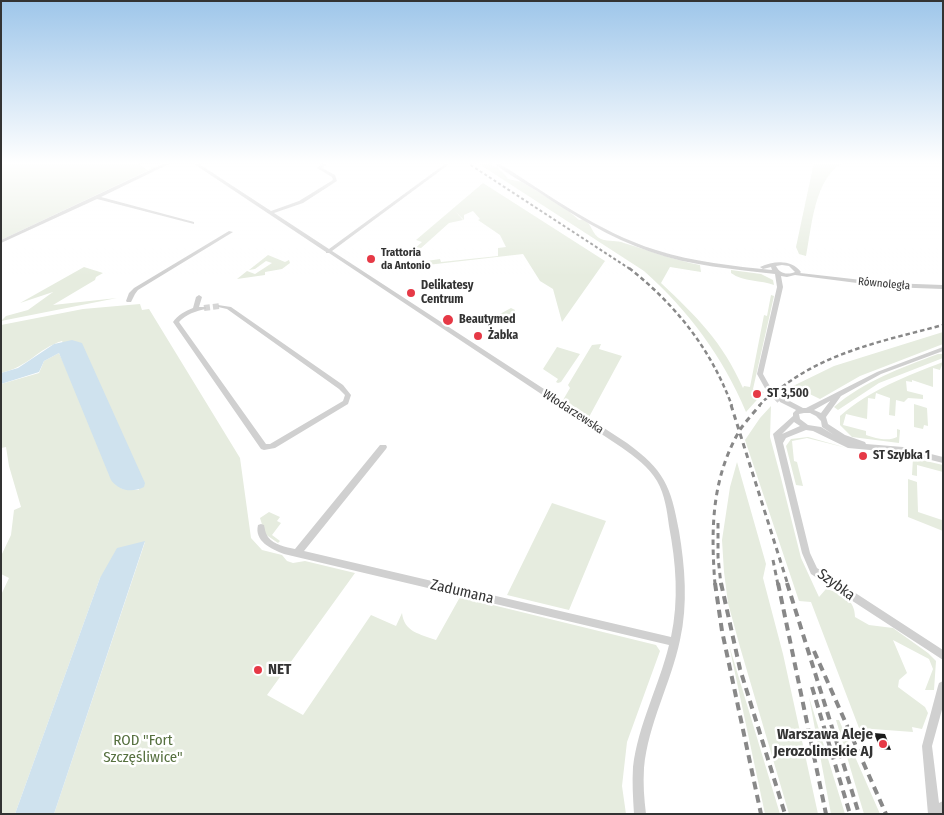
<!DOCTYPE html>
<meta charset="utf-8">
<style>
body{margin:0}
#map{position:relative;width:944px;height:815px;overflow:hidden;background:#fff;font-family:"Fira Sans Condensed",sans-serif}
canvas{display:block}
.frame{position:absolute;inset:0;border:2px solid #333;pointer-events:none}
</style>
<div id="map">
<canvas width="944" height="815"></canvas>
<div class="frame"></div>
</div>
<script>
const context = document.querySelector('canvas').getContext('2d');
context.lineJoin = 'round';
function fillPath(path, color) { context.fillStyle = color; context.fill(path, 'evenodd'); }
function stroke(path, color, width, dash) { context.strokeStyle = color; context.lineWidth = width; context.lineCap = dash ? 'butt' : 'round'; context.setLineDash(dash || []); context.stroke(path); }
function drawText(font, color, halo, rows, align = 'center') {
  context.font = font + ' "Fira Sans Condensed",sans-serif'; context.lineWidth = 5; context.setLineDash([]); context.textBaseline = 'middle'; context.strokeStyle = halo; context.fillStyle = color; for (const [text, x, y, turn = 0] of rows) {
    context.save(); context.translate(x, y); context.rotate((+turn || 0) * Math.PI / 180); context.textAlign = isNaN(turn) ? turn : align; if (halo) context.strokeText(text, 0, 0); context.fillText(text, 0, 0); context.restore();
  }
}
fillPath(new Path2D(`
 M1,162H137L147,170L166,162L1,240Z
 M476,162C490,162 501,168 508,179L522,182L565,208L579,220L584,219C592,224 592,235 601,239C609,242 617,240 624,243C650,251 674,260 700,265L701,272L670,267L661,283C697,317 722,341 743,388L744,386L750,387L764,315L767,316L771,295L774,296L753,389L764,392L746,412C723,357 688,310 644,271Z
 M814,162H844C814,178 812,226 806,256L799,254L796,247Z
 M483,183L605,261L562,322L553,289L540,281L523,254L401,268L413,263L440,259L441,262L498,256V248L506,247L500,235L478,220L480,219L473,211L464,215V220L455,211L463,220L449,223L420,249L412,251L422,242L416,240Z
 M268,255L285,262L289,260L290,263L282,269L265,272V275L237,279L247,271L255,274L272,263L266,261L255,269L249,270Z
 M84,267L103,273L96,277L95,280L53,305L117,298L1,321L6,316L28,310L53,292L20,303Z
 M731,270L761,274L773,280L774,285C762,280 743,282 731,273Z
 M140,304L142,310L149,309L240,458L251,538L262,550L282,555L287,561L293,563L305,561L355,573L267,695L303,715L371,615L396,626L402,613C404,632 420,634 436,640L460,597L656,645L660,651L627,742L622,786L626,814H54L145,542L100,578L15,814H1V595L9,578L1,574V556L11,535L14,510L21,507L9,466L6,447L1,448V384L39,373L44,361L59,353L122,489L139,490L62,341C37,349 30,366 1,373V325L83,309Z
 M511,308L515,310L511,325H496L487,321Z
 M943,332V344L860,376L820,399L793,386L834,366Z
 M601,344L599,349L622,356L589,417L563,400L570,388L568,385L592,345Z
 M557,347L580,354L561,382L558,383L556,382L558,379L543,369Z
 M938,354H943V358L879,383L838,410L834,407C864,381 901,368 938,354Z
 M943,362L940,370L933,368V387L912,380V382L906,381L907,391L923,395V399L908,398L904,402L896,400L895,416L889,415L890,398L876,393L875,399L868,398L867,419L846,414L843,425L866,431V435C875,438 888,442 897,437V429L900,430L899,443L852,437L840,425V416C870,390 906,376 943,362Z
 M914,404L927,408L928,426L924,425L923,429L914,427Z
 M771,406L770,437L781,478L801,558L819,597L826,589C842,593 855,600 855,617L869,625L893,628L928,653L936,661L934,690H925L933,669L929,659L893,640L907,673L899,680L898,687L925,707L928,713L922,729L912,727L913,732L859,728L811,602L799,601L745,440L760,418Z
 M808,437L847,448L807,438L792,441L794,461L797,462L803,486L796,485L786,446L791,439Z
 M913,458L943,465V472L917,465V476L912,475Z
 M737,462L766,564L763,578L783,654L818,814H789L740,647L728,603L724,572L722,540L730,487Z
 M908,479L917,482L918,512L942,520L943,531L908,517Z
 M552,503L606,521L569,610L507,595Z
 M269,512L280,517L277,521L281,523L272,535L280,541L278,543L265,534L260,518Z
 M729,645L780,814H765Z
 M809,697L845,814H831Z
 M836,720H839L880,814H864Z`), '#e6ecdf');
fillPath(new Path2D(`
 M72,340L82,343L145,483L144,487C132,493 119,491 111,480L59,353L44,361L39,372L1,384V373L18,368L54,344Z
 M145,541L54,814H15L100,578L117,548Z`), '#cfe2ee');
fillPath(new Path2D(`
 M874,733L885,734L891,750L880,749Z`), '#1a1a1a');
stroke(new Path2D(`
 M204,308L220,306
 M769,390L780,401`), '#d6d6d6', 6, [6, 3]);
fillPath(new Path2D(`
 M167,162H173L101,197L194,222V224L97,199L1,243V240Z
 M191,162H196L271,211L299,201L333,180L332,177L317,168L324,162H329L322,168L335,175L337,181L303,203L274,213L329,249L445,164L444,162H448V165L332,251L627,443C664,470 671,486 679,531C685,567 688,604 680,640C671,683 648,724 644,768C643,784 644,798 646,814H634C633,798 632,783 633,767C638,725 659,686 669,645L284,554C271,549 254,541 258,525L261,524L264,525C265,529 265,533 268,537C274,545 286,547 295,549L380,445H386L387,447L386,449L304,551L671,637C679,600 676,563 669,526C667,511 665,495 657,481C649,467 635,457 621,447L329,253H326V252Z
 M492,162H497C548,194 598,232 656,250C694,262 733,266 772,270L771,267L763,269L760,267C774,261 791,259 801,272L800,273L888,283L943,285V289L888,287L795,275L787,277L781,276L783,287L763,374L772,390L769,392H767L757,374L777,287L775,274C734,269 691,266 651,252C610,238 573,215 537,191C522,182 506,173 492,162ZM782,265L789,266L795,272C787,275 780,274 776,266Z
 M229,231L233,232L138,290L135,294L131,302H127L126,301L129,293L134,288Z
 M199,295L202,297L199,307H206V309C196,311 186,314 179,322L266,444H270L343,401L345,395L339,389L227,309L218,307V305L231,307L343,385L351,395L348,404L275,448L264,450L261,449L173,322C178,315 185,311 193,308L196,297Z
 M943,347V351L881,374L841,396L826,417L828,424L845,435L865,442L866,444L903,447L943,457V463L903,453L848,448L813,431L806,430L786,438L783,443L810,553L817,568L943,650V660L811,574L802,553L773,434L793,416V413L796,410L780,402L779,400L780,398H784L803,408H806L877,372ZM830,401L821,413L814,410ZM804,413H810L816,416L821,421L822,427L834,435L821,427L808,425L800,419L799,414ZM794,422L800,426L782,434Z
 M943,681V706L932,746L939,803L943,801V813L928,814L922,746L938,686L939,683Z`), '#d0d0d0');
stroke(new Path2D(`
 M466,162L630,269`), '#888', 2, [3, 2.5]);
stroke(new Path2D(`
 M629,268C676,305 711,349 732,406
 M759,406C765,398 774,393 782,387C829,351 887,340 943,325`), '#888', 2.5, [4.5, 3]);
stroke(new Path2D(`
 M731,405L788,585
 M718,523V557L721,585
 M773,560L778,585
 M715,585C711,532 711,483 737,435C742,425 752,415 760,405`), '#888', 3, [5.5, 4.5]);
stroke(new Path2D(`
 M715,583L722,631L761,814
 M721,583L740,669L785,814
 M778,583L826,814
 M787,583L859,814
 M814,651L886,814
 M812,687L850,814`), '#888', 4, [8, 5.5]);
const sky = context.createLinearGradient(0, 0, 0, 276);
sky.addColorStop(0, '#9ec6ea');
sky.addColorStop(0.59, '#fff');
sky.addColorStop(1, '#ffffff00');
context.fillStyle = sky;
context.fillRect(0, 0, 944, 276);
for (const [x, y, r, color] of [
 [371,259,5,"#e63946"],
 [411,293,5,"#e63946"],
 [448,320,6,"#e63946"],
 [478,336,5,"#e63946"],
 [757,394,5,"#e63946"],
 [863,456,5,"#e63946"],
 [258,670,5,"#e63946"],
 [883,744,5,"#e63946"]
]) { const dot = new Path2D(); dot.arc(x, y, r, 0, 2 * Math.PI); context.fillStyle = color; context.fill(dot); stroke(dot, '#fff', 2); }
drawText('bold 11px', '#333', '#fff', [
 ["Trattoria",381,253],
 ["da Antonio",381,266]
], 'left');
drawText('11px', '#333', '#fff', [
 ["Równoległa",884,284,5]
]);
drawText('bold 12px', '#333', '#fff', [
 ["Delikatesy",421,286],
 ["Centrum",421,300],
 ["Beautymed",459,320],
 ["Żabka",488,336],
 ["ST 3,500",767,394],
 ["ST Szybka 1",873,456]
], 'left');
drawText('12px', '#333', '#fff', [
 ["Włodarzewska",573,412,33]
]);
drawText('15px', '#333', '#fff', [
 ["Szybka",836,585,36],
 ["Zadumana",462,592,13]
]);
drawText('bold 15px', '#333', '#fff', [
 ["NET",268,670],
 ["Warszawa Aleje",873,735,"right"],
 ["Jerozolimskie AJ",873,752,"right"]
], 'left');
drawText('15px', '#56703f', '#fff', [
 ["ROD \"Fort",143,741],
 ["Szczęśliwice\"",143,758]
]);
</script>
